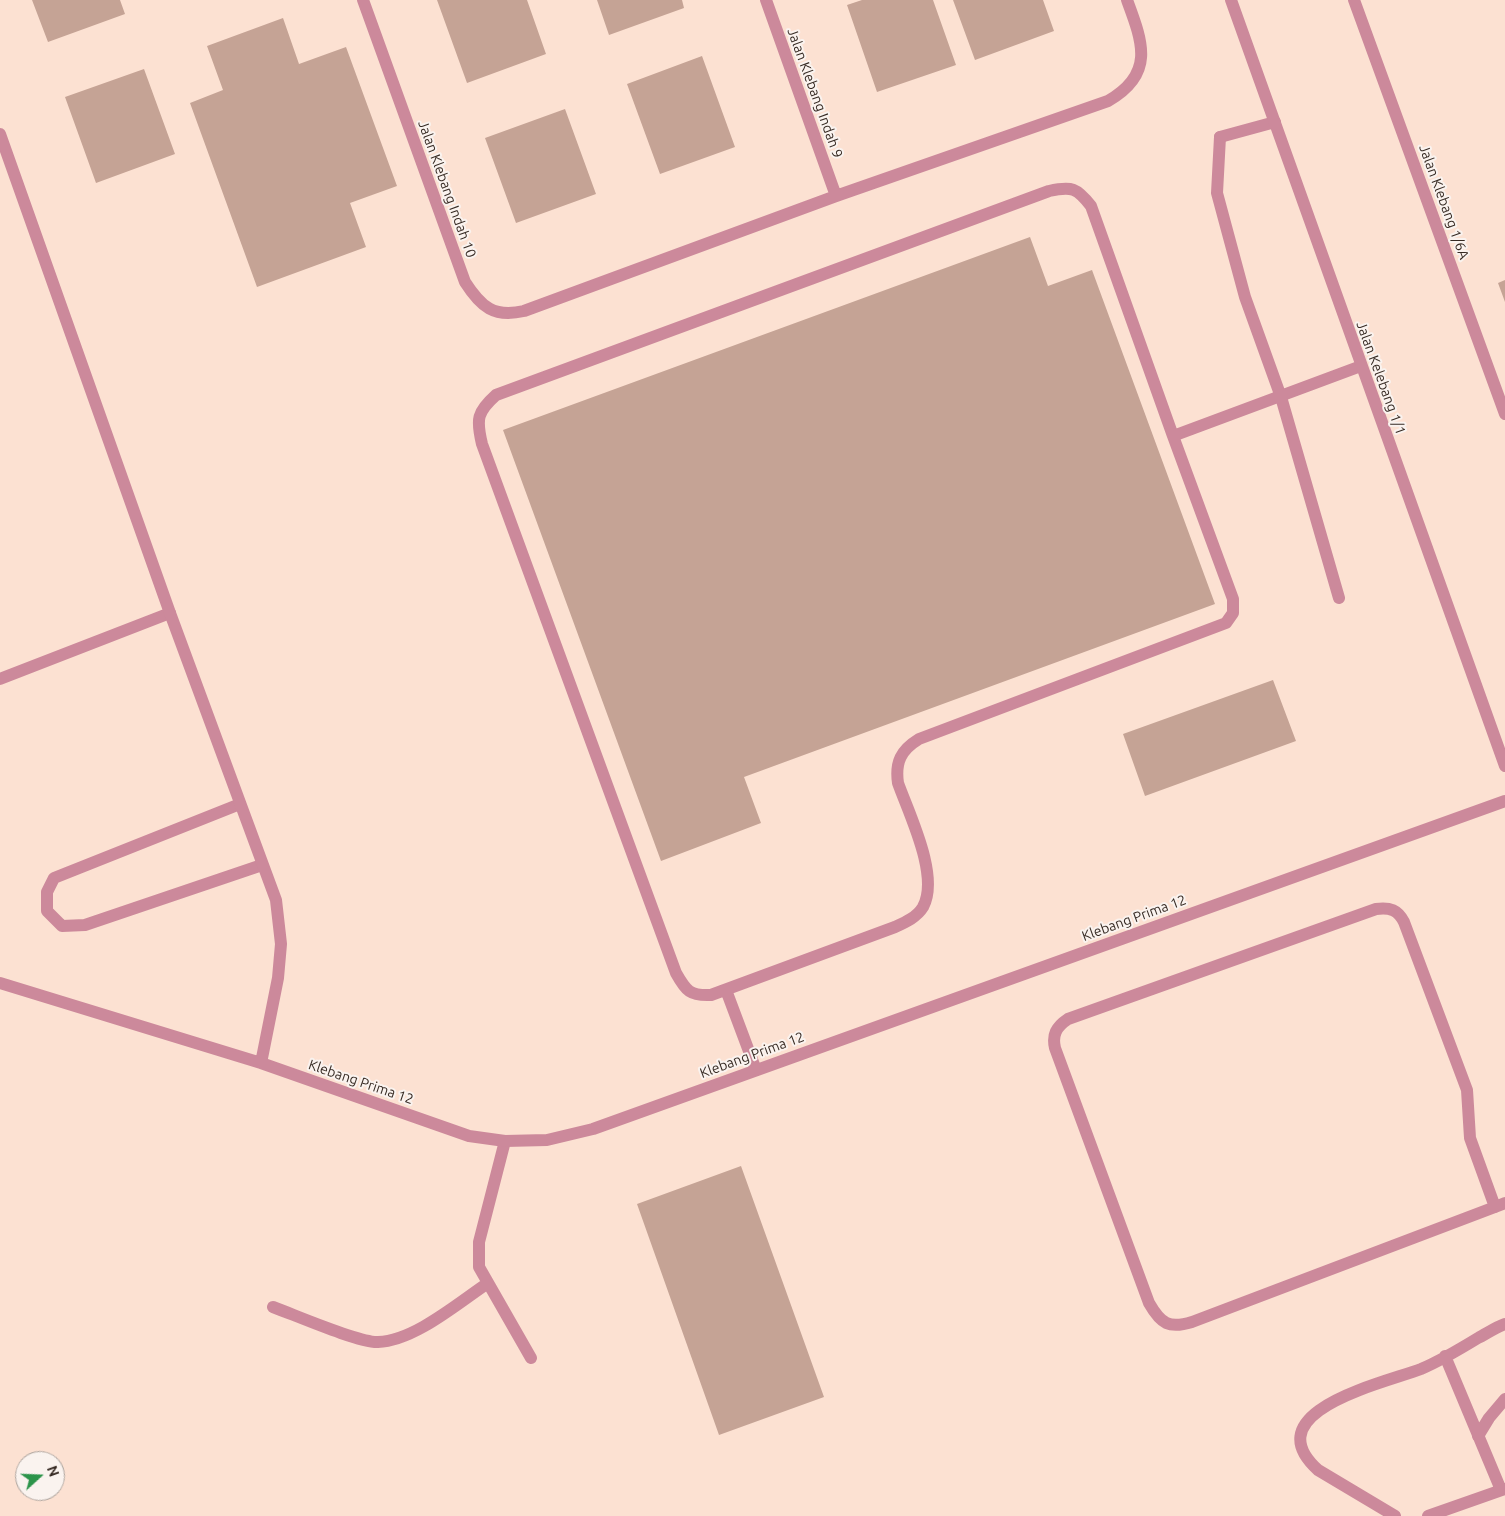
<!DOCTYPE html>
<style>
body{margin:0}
#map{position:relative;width:1505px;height:1516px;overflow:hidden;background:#fce1d2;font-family:Ubuntu,sans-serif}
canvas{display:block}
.north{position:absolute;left:15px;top:1451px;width:50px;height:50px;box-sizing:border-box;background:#faf3ef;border:1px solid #aca39d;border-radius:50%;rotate:70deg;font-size:14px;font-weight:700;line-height:20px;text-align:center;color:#362a23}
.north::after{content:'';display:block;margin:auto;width:18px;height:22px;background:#2c944a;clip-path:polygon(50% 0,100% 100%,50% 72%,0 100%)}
</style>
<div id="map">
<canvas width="1505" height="1516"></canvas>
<div class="north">N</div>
</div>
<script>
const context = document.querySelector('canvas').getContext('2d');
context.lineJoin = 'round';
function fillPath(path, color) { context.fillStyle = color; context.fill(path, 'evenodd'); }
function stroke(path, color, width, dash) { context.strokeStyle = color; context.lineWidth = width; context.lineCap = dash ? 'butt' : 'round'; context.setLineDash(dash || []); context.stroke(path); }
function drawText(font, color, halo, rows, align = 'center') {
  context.font = font + ' Ubuntu,sans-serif'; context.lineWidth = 4; context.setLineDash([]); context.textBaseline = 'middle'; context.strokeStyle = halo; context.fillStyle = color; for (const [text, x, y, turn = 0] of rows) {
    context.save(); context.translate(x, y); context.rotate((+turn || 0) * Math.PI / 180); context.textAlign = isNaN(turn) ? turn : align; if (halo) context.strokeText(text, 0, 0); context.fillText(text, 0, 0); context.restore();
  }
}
fillPath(new Path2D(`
 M32,0H120L125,14L48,42Z
 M437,0H527L546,54L467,83Z
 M597,0H682L684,8L609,35Z
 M862,0H933L956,65L877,92L847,5Z
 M953,0H1043L1054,31L975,60Z
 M283,18L299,64L346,47L397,186L350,203L366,247L257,287L190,103L223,90L207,46Z
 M702,56L735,147L660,174L627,84Z
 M144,69L175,154L96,183L65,97Z
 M565,109L596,194L516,223L485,138Z
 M1030,237L1048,286L1092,270L1215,604L744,777L761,823L661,861L503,430Z
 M1505,280V302L1498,283Z
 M1273,680L1296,741L1145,796L1123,734Z
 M741,1166L824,1397L719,1435L637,1204Z`), '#c5a395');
stroke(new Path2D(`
 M363,0L465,282C481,307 494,318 524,311L836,196L1108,101C1155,74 1143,43 1127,0
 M766,0L836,196
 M1220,137L1217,193L1245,297L1281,397L1339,598
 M1173,436L1091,206C1077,188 1072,186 1049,191L496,395C477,412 476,419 482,444L676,973C686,991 690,996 711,995L895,927C906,922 917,917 923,907C940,876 909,814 898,783C895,762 901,750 919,739L1226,623L1233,613V599L1173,436L1361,366
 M0,679L170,613
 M240,804L54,878L47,892V911L62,926L85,925L262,865
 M726,990L756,1070
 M505,1141L479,1242V1267L531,1358
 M1495,1207L1470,1138L1467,1090L1404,922C1398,910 1390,907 1376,909L1068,1019C1056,1027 1052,1035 1055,1048L1149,1303C1161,1324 1169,1329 1192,1322L1495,1207L1505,1203
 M273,1307C295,1315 359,1343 378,1342C414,1341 458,1303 488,1283
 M1445,1356L1501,1490
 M1478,1436L1489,1418L1505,1399
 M1395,1516L1318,1470C1253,1411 1385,1383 1421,1369C1440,1361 1460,1349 1478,1338C1486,1334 1496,1327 1505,1324
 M1428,1516L1505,1489`), '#cc899b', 12);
stroke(new Path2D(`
 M1354,0L1505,414
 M0,134L170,613L276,900L281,944L278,978L261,1063
 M1220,137L1275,122
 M0,983L261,1063L469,1136L505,1141L547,1140L593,1129L1505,801`), '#cc899b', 12);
stroke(new Path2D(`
 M1231,0L1505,766`), '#cc899b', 12);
drawText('14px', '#362a23', '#faf3ef', [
 ["Jalan Klebang Indah 9",815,93,70],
 ["Jalan Klebang Indah 10",447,189,70],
 ["Jalan Klebang 1/6A",1444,202,70],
 ["Jalan Kelebang 1/1",1381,378,70],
 ["Klebang Prima 12",1134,918,-20],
 ["Klebang Prima 12",752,1055,-20],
 ["Klebang Prima 12",361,1082,19]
]);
</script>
